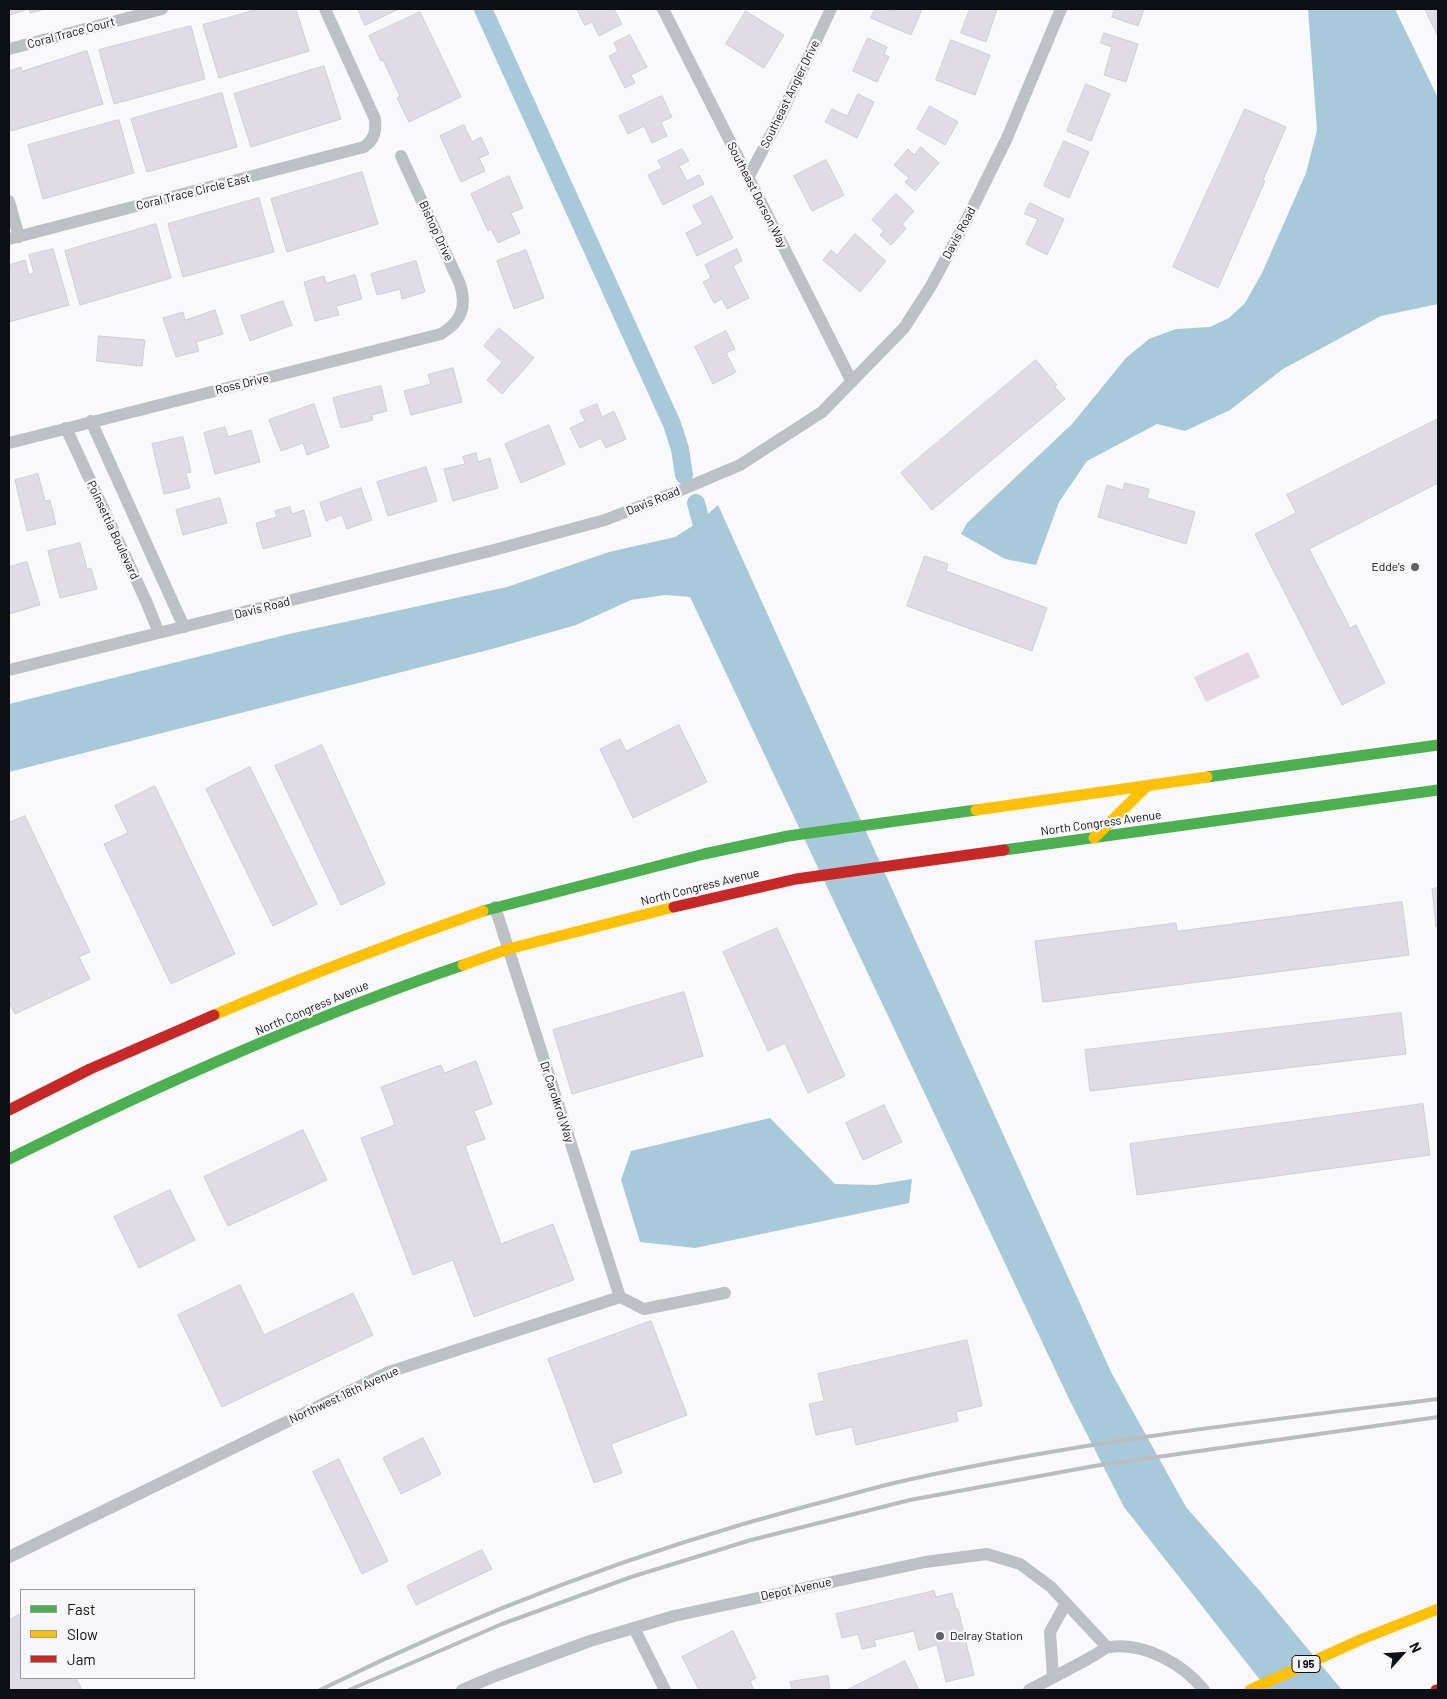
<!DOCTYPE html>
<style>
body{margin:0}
#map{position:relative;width:1447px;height:1699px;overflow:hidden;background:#f9f9fb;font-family:Barlow,sans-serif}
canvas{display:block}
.frame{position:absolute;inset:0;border:10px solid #0e0f15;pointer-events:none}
.legend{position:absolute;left:20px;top:1589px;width:175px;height:90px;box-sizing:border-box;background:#f8f8fc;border:1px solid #9a9ba0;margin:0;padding:6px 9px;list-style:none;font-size:15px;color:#0e0f15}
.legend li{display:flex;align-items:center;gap:10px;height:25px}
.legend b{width:25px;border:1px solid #9a9ba0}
.north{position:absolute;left:1377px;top:1629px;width:50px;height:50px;-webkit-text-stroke:4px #f8f8fc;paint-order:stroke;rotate:64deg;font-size:14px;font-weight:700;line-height:20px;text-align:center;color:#0e0f15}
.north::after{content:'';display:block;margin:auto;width:18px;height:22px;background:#0e0f15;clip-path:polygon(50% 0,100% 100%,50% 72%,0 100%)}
</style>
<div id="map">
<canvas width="1447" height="1699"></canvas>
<div class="frame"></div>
<ul class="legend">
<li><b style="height:6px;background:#4caf50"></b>Fast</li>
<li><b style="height:6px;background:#ffc107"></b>Slow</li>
<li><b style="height:6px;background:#c62828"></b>Jam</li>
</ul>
<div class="north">N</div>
</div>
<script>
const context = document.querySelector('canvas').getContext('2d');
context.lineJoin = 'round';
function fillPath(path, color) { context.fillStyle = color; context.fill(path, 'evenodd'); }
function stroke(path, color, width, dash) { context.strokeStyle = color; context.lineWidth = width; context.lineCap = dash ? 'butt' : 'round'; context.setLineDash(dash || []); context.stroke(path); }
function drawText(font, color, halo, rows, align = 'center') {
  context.font = font + ' Barlow,sans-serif'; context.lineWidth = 4.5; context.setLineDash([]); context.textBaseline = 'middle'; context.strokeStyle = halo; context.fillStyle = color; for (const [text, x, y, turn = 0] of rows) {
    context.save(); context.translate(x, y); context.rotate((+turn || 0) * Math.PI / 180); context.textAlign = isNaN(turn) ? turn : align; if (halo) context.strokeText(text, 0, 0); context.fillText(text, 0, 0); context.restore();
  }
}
fillPath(new Path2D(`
 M1248,652L1260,677L1206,702L1194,677Z`), '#e5d7e3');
fillPath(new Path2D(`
 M1308,9H1395L1438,98V304L1381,316L1283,369L1230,410L1185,431L1157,424L1087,461L1059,502L1036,565L1005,559L961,534L967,523L1072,424L1126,358L1149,339L1176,329L1210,327L1229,318L1245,303L1262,273L1306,173L1317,130Z
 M718,505L1111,1372L1186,1507L1259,1590L1342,1690H1268L1124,1507L1070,1401L690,597L665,595L631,600L576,625L492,649L9,772V704L289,634L507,587L609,552L675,537L700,521Z
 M770,1118L835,1184L875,1185L912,1179L909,1203L695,1248L640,1242L621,1180L631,1151Z`), '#a7c9da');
stroke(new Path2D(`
 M483,9L672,424L680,449L684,475
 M696,503L707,544`), '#a7c9da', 18);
const building = new Path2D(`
 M9,9H46L30,13L29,9L9,15Z
 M259,9H296L309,51L219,78L203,25Z
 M358,9H399L365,25Z
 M577,9H614L622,24L599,36L592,22L585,25Z
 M875,9H889L894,11L895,9H922L911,35L871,18Z
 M970,9H997L986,42L961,33Z
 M1115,9H1144L1138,26L1112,17Z
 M1425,9H1438V36Z
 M746,11L784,35L764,68L726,44Z
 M420,12L461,97L409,122L397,98L400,96L383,60L381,61L369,36Z
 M191,26L205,79L114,104L99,50Z
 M1104,33L1138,44L1126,82L1104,75L1112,47L1101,43Z
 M630,35L647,67L631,75L635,83L625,88L609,56L618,51L614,43Z
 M868,38L887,47L884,54L889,57L877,82L853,71Z
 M951,40L990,55L975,95L936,80Z
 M87,51L103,104L11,131L9,122V71L21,67L22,71Z
 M324,66L341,119L251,147L234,94Z
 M1086,84L1110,94L1091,141L1067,131Z
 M222,93L237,147L147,172L131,119Z
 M858,94L874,102L857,138L825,122L832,109L847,116Z
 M662,96L672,117L661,122L667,136L652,143L644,126L628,134L619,116Z
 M930,106L958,122L945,145L917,129Z
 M1245,109L1286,127L1263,180L1265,181L1218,288L1173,267Z
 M119,120L134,173L43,199L28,145Z
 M464,125L472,142L481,137L489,154L479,158L485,171L461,182L440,136Z
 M1064,141L1089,152L1069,198L1044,186Z
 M921,147L939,163L915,191L905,182L909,178L894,165L908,149L914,155Z
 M682,149L689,161L679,166L687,181L699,175L704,184L663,205L648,175L662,168L658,161Z
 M826,160L844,195L812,211L794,176Z
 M362,172L378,224L287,252L271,199Z
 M509,176L523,208L511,213L520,233L498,243L491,229L488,231L471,194Z
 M896,194L914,211L902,224L906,229L891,245L880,235L884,231L872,220Z
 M712,196L733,238L697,256L686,233L703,224L693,206Z
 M259,198L274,252L183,277L168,224Z
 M1030,203L1064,219L1047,255L1026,244L1038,219L1025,214Z
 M156,224L171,278L80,305L65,251Z
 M855,234L886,261L860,292L823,260L831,250L837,255Z
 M53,249L69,305L9,322V265L25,260L29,275L34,273L29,255Z
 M737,249L742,261L733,266L749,298L727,309L722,299L714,303L703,282L711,278L705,265Z
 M526,250L544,298L514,309L497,261Z
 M416,261L425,292L402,299L400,289L377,295L371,274Z
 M355,275L362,299L336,306L339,315L315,321L304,282L324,276L326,283Z
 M283,301L292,325L250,341L241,316Z
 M215,310L223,334L196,342L199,351L176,357L163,318L183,312L185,320Z
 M499,328L534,358L502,394L487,380L502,362L484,346Z
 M726,331L735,349L726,353L736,372L713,384L695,347Z
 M99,336L145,340L142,366L97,361Z
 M1036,360L1057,385L1055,387L1065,399L932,510L901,473Z
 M453,368L462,402L411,415L404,391L431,384L428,375Z
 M381,386L387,411L371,415L373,420L341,428L333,398Z
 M314,404L329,447L307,455L303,443L281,451L269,420Z
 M597,404L602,417L614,411L626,439L606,448L601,438L580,448L570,428L585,421L580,411Z
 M1438,419V483L1309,549L1350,628L1356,625L1385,683L1342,705L1255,534L1296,513L1287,495Z
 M549,425L565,464L521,483L505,444Z
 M225,427L228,437L251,430L260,462L215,474L204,433Z
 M183,437L191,472L186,473L190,488L164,494L152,444Z
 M476,453L478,462L490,458L498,488L453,501L444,469L465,464L463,457Z
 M426,467L437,501L388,516L377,482Z
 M38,474L45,501L50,500L56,524L27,531L15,480Z
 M1125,483L1149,489L1147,498L1195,512L1186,544L1098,517L1107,485L1123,490Z
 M361,488L372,520L347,529L342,515L326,521L320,503Z
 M220,498L227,523L183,535L176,510Z
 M290,507L292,514L304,510L311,536L263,549L256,523L277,517L275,511Z
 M80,543L87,569L91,568L97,589L60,598L48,551Z
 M925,556L948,564L946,571L1047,608L1032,651L907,606Z
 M27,562L40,605L9,614V567Z
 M679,725L707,782L633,818L600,749L620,739L626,751Z
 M322,745L385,884L341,905L275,766Z
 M250,767L317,904L273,926L206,789Z
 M155,786L235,954L171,984L104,844L128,833L115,806Z
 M25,816L90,952L79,957L90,979L15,1014L9,1002V823Z
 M1438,888V926L1436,927L1432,889Z
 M1402,902L1409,955L1043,1002L1035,941L1176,923L1177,931Z
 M777,928L845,1076L808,1093L785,1043L768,1051L723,952Z
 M684,992L703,1056L572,1094L553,1030Z
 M1401,1013L1406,1054L1090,1091L1085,1050Z
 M476,1061L492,1104L474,1111L485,1139L465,1146L501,1244L553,1224L574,1280L474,1317L453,1260L413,1275L361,1138L395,1125L381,1087L441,1065L444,1073Z
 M1423,1104L1430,1155L1137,1195L1130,1144Z
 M884,1105L902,1142L863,1160L846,1123Z
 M303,1130L327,1180L228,1226L204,1177Z
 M170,1190L195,1240L139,1268L114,1217Z
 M240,1285L264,1335L353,1293L373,1335L222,1407L178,1315Z
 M651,1321L687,1415L611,1444L622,1473L594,1483L548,1359Z
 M967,1340L982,1406L956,1412L958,1421L856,1445L852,1427L816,1435L809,1404L824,1401L818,1374Z
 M423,1438L441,1474L401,1494L383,1458Z
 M339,1459L388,1561L362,1574L313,1472Z
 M482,1550L492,1569L416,1605L407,1586Z
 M934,1591L936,1597L952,1593L956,1609H958L974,1675L946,1682L937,1645L919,1650L914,1631L874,1640L876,1646L862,1649L858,1634L842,1638L836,1614Z
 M21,1614V1678H76L82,1690H9V1620Z
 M733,1631L756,1678L750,1681L754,1690H699L682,1657Z
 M905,1661L919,1690H847Z
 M828,1676L830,1690H792L790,1682Z`);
fillPath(building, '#e0dce5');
stroke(building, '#cfced2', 1);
stroke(new Path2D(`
 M663,9L852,382
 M9,49L162,9
 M748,178L779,119L831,9
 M9,201L19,237
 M9,239L364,147C375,139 376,131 375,119L325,9
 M91,421L184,627
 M66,428L146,601L159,633
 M9,443L441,334C462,321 467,307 460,284L401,156
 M9,670L494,550L605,520L674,493L740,465L822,412L904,328L931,286L966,221L1007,138L1061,9
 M495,907L620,1297
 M9,1557L389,1372L620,1297L644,1309L725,1293
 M634,1628L665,1690
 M1053,1677L1050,1632L1066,1603
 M462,1690L495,1676L590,1641L674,1616L925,1562L987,1554L1020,1564L1051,1587L1107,1647
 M1029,1690C1050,1679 1072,1668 1093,1656C1099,1653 1104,1647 1110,1647C1144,1642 1183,1664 1204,1690`), '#bdc1c6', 12);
stroke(new Path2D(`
 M1207,777L1438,745
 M1004,850L1438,790
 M483,911L704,854L788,836L976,810
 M9,1159C156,1086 308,1018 463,965`), '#4caf50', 11);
stroke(new Path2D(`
 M976,810L1207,777
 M1094,838L1147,786
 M463,965L508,949L674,907
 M214,1015C303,977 392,943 483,911
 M1250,1690L1362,1639L1438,1609`), '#ffc107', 11);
stroke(new Path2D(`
 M674,907L796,879L1004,850
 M9,1110L90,1069L214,1015
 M1436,1690H1438`), '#c62828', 11);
stroke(new Path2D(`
 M320,1690C477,1612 642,1550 811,1505C843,1497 875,1487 907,1480C1083,1441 1260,1421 1438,1399
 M349,1690L502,1624L631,1577L751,1540L910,1500L1094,1466L1438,1417`), '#babdc0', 4);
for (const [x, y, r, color] of [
 [1415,567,5,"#606166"],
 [940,1636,5,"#606166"]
]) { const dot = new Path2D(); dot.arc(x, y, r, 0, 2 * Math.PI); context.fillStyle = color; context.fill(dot); stroke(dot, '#f8f8fc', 2); }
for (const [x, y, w] of [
 [1306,1664,28]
]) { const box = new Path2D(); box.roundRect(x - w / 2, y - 8.5, w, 17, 4); context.fillStyle = '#f8f8fc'; context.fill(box); stroke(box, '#0e0f15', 1); }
drawText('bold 11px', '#0e0f15', null, [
 ["I 95",1306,1664]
]);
drawText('12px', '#0e0f15', '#f8f8fc', [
 ["Coral Trace Court",71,33,-15],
 ["Southeast Angler Drive",790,94,-64],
 ["Coral Trace Circle East",193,192,-14],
 ["Southeast Dorson Way",757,195,63],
 ["Bishop Drive",436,231,65],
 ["Davis Road",959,233,-62],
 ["Ross Drive",242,384,-14],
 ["Davis Road",653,501,-22],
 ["Poinsettia Boulevard",113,530,65],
 ["Davis Road",262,608,-14],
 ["North Congress Avenue",1101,823,-8],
 ["North Congress Avenue",700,887,-14],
 ["North Congress Avenue",312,1008,-23],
 ["Dr Carolkrol Way",557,1102,72],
 ["Northwest 18th Avenue",344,1395,-25],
 ["Depot Avenue",796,1589,-12]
]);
drawText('12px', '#0e0f15', '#f8f8fc', [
 ["Edde's",1405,567],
 ["Delray Station",950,1636,"left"]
], 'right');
</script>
